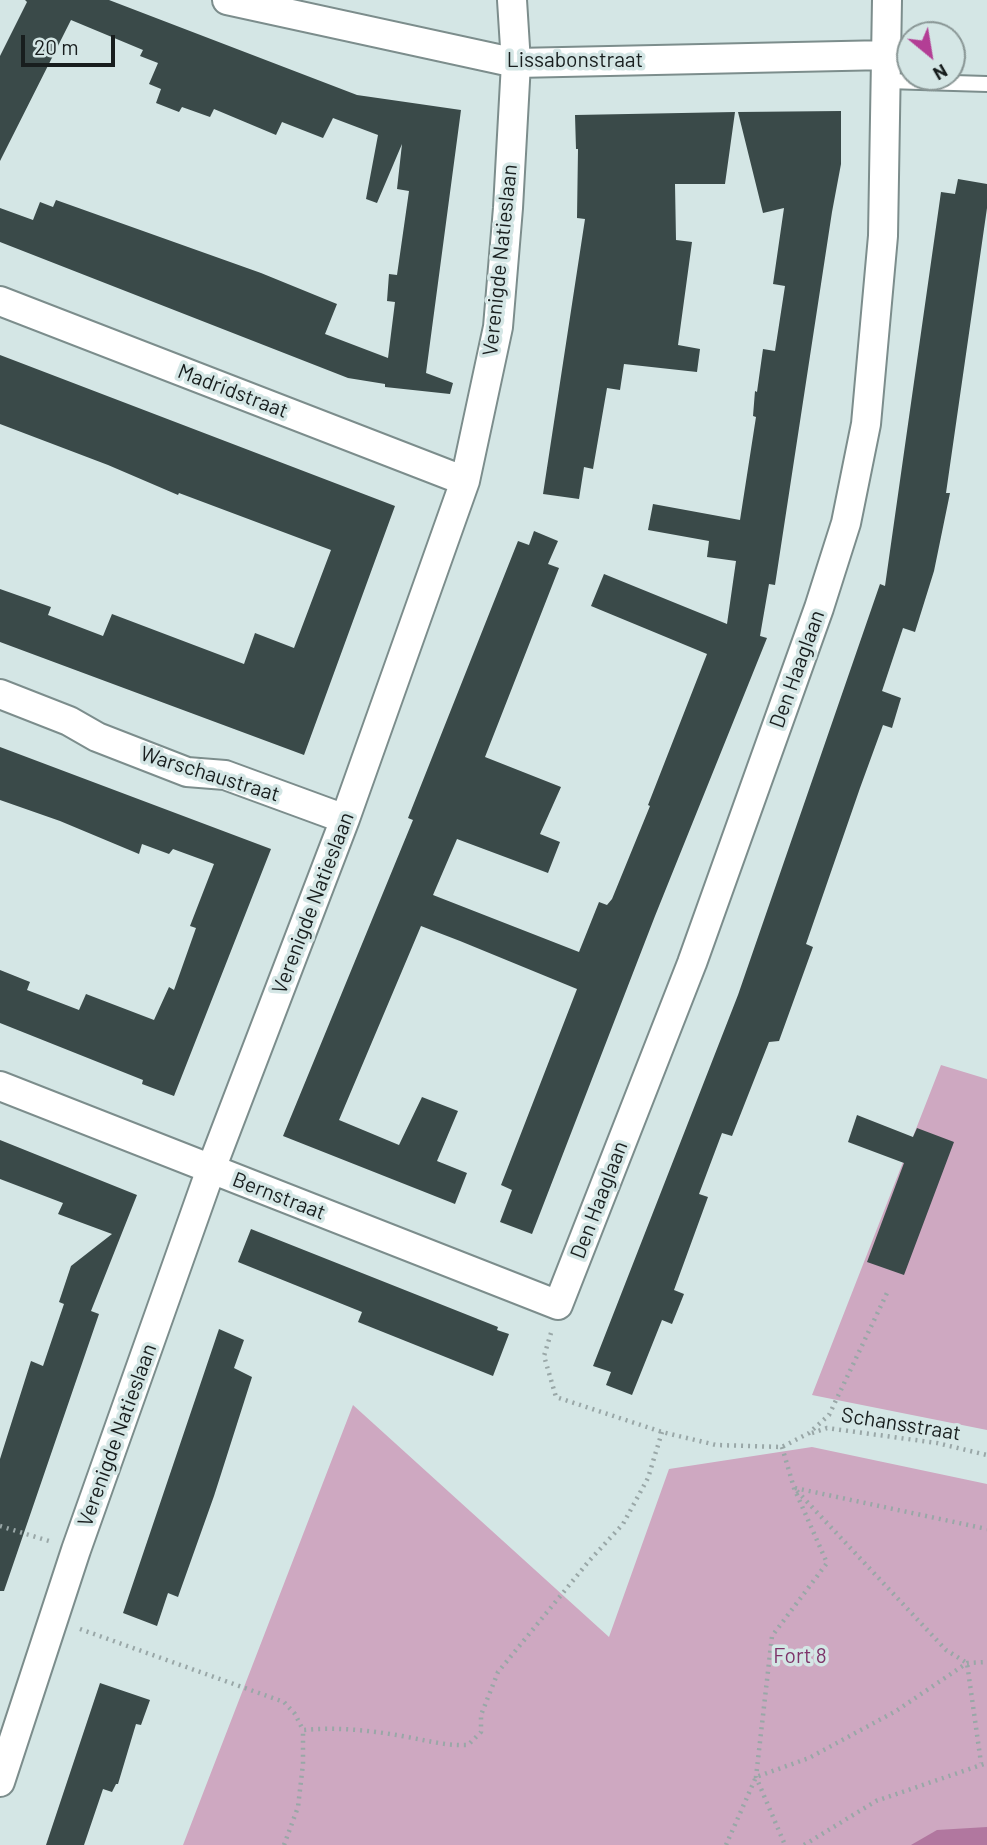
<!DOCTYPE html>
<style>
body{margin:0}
#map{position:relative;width:987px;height:1845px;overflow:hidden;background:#d4e6e5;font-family:Barlow,sans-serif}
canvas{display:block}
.north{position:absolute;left:896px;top:21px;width:70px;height:70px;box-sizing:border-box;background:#d4e6e5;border:2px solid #899695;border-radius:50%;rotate:150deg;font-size:19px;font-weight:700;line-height:28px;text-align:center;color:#181e1e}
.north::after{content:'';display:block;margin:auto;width:24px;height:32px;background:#b33e95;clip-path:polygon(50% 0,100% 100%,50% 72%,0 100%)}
.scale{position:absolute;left:21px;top:35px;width:94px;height:32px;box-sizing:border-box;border:4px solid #181e1e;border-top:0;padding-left:9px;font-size:21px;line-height:24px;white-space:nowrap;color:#181e1e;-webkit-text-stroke:5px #d4e6e5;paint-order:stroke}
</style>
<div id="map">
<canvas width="987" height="1845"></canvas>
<div class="north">N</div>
<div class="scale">20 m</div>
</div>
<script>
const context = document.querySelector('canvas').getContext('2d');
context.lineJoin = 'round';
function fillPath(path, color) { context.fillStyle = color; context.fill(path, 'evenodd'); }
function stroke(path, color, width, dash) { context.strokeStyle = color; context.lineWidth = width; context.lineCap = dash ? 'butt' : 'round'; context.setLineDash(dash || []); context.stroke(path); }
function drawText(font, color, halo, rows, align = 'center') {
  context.font = font + ' Barlow,sans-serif'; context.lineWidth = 7; context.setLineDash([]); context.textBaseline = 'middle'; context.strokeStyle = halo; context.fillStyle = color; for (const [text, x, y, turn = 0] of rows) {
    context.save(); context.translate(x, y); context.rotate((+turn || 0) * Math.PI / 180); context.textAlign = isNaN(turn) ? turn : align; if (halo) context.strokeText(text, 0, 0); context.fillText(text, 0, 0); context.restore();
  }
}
fillPath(new Path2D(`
 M941,1065L987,1079V1430L812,1395Z
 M353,1405L609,1637L669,1469L812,1447L987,1484V1845H183Z`), '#cea8c1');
fillPath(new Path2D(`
 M987,1827V1845H911L937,1830Z`), '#b1779f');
fillPath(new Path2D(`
 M25,0H109L357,95L461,110L426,373L453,383L450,394L385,387V384L348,378L0,242V208L33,220L40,202L53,207L56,200L261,273L337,304L325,334L388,358L395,302L387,301L389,274L397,275L409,191L397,189L402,144L377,203L366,199L378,135L333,118L323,138L282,122L276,135L214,109L210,117L182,107L179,112L156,103L161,89L149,84L158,63L140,56L143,50L71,20L0,161V56L27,2Z
 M841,111V164L832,212L775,585L769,584L760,636L767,638L655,916L532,1234L500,1222L512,1190L501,1185L577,989L460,941L421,926L339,1120L399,1145L422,1097L458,1111L437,1161L467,1173L455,1204L283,1136L413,820L408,818L518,541L529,545L534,531L558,541L548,564L559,568L485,757L561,787L540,834L560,842L548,873L457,839L433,895L579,952L599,902L607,905L612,899L650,806L648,805L707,654L591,606L604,574L727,624L736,561L707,557L709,541L648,530L653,504L740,520L756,417L753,416L755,391L757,392L763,349L775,351L785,286L773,284L784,208L763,213L738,112Z
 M735,112L725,184H675L676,240L692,242L678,345L700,349L697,372L624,364L620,390L607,388L593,469L584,467L579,499L543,494L585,219L577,218L578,149H576L575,115Z
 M958,179L987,184V208L946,493H950L934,571L915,632L903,628L882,691L901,698L892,728L883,725L860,788L806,944L813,947L779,1041L769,1042L732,1136L722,1133L699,1194L708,1197L674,1290L684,1294L672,1324L662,1320L632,1395L606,1385L611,1372L593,1366L738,995L880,584L885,586L941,192L955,194Z
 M0,355L395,506L304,755L0,642V589L51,607L48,615L103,636L112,614L244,664L255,633L294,648L331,550L179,493L178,495L108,465L0,424Z
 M0,747L271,849L174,1096L142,1084L143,1080L0,1023V970L30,982L27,990L79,1010L86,994L154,1020L169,987L174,990L196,928L190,926L214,864L173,849L169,854L142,844L139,854L60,821L0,800Z
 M857,1115L913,1137L917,1128L954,1142L904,1275L867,1262L904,1163L848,1142Z
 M0,1140L137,1195L91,1311L99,1314L4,1591H0V1459L31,1361L43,1366L64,1304L59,1302L71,1266L112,1234L58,1214L63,1203L0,1179Z
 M251,1229L498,1327L497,1330L509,1334L493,1376L358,1322L362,1312L238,1262Z
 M219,1329L244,1340L234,1368L252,1377L214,1496L178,1597L168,1593L157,1626L123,1613Z
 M100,1683L150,1700L141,1725L136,1724L118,1784H116L112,1792L103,1789L84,1845H46Z`), '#3a4a49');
const lane = new Path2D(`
 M887,81L987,84`);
const street = new Path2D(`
 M227,0L516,63L888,55
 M0,301L465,481
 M0,694L69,721L97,737L187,772L225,775L345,819
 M0,1086L558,1305L692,963L819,608L846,523L866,424L883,236L887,0
 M0,1782L76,1550L211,1169L345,819L465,481L498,327L508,208L516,63L512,0`);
stroke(lane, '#7c8d8c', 18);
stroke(street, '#7c8d8c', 32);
stroke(new Path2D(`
 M551,1333L544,1356L556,1397L662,1432L716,1445L782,1447L809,1433L829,1415L887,1293
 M812,1433L827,1428L937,1443L987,1455
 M782,1447L794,1488L827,1563L772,1636L756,1777L785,1845
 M795,1488L987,1529
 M797,1491L946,1650L967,1663L981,1763
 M0,1526L49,1541
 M80,1629L284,1702L295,1714L303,1730C336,1727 369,1730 402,1736C425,1740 445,1746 468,1745L481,1732V1715L498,1672L589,1561L623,1524L648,1478L662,1432
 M284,1845L298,1807L303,1764V1730
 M726,1845L756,1777L809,1758L896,1711L967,1663L987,1662
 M804,1845L876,1801L987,1763`), '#99a7a7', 4.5, [2, 5]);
stroke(lane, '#fff', 14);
stroke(street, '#fff', 28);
drawText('21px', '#181e1e', '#d4e6e5', [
 ["Lissabonstraat",575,60],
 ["Verenigde Natieslaan",500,260,-84],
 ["Madridstraat",233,391,21],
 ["Den Haaglaan",797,669,-70],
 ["Warschaustraat",210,774,17],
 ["Verenigde Natieslaan",313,903,-69],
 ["Bernstraat",279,1196,21],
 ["Den Haaglaan",599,1200,-69],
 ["Schansstraat",901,1424,9],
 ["Verenigde Natieslaan",117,1435,-70]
]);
drawText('21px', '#7e356a', '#d4e6e5', [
 ["Fort 8",800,1656]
]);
</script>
